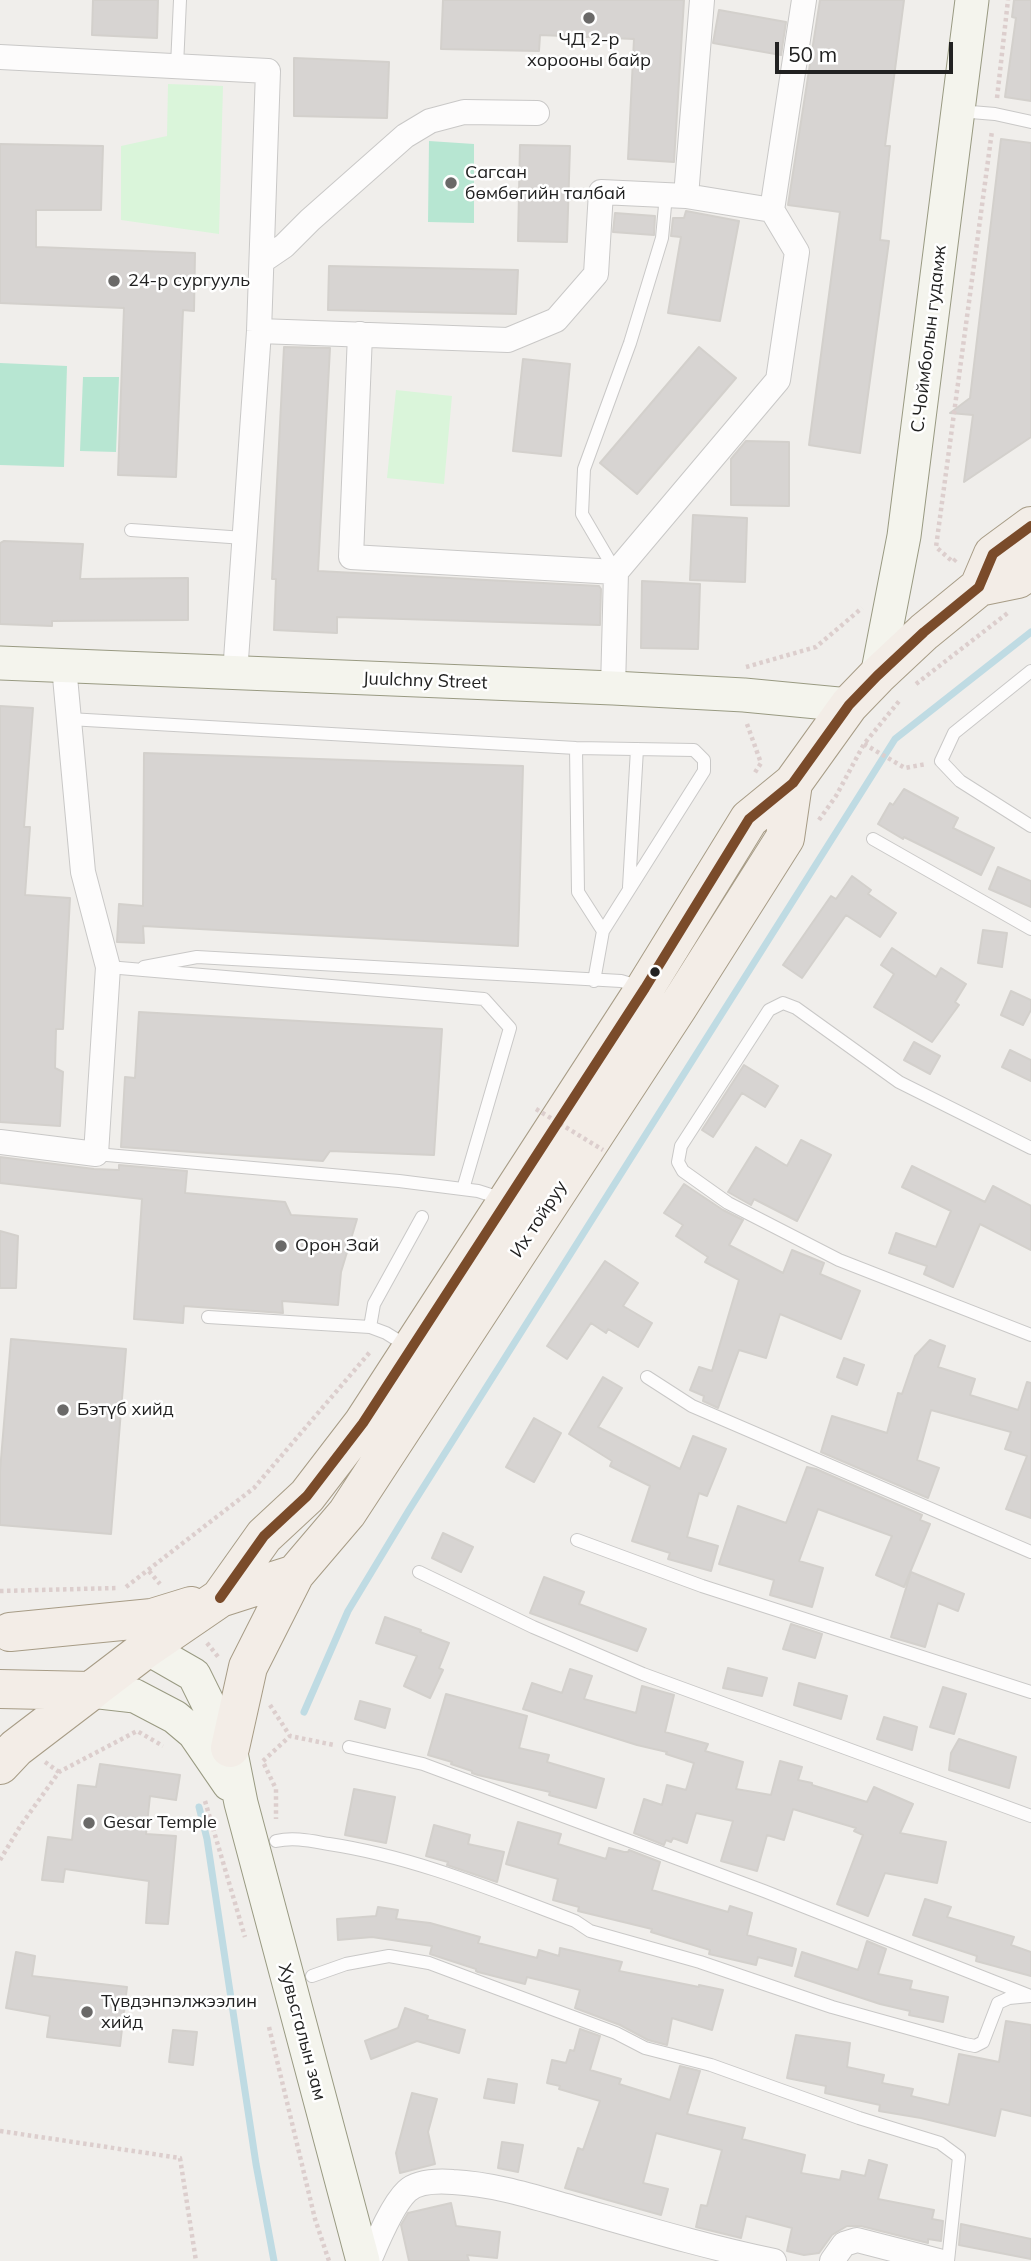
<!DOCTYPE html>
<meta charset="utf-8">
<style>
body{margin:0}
#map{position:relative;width:1031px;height:2261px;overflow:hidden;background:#f0eeeb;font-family:Mulish,sans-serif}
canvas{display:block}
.scale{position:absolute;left:775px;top:42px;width:178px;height:32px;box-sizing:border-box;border:4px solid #222;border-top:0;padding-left:9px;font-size:21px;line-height:24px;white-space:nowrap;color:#222;-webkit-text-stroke:5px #fff;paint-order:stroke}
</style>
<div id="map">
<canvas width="1031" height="2261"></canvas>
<div class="scale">50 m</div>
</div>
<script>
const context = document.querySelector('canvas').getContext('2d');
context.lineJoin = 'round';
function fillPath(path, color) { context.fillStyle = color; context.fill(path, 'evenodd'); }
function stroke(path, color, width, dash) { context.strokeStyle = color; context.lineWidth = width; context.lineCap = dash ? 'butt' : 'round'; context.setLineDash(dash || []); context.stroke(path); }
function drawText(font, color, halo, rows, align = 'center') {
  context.font = font + ' Mulish,sans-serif'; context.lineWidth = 5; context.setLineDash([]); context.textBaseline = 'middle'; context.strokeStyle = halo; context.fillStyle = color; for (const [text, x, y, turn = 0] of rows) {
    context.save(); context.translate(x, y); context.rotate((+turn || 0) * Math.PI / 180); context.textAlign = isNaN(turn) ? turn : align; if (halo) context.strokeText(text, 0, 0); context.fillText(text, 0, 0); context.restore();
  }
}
fillPath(new Path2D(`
 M168,84L223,86L219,234L121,220V146L167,136Z
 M396,390L452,396L444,484L387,478Z`), '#daf5da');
fillPath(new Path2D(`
 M429,141L474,144V223L428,222Z
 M0,363L67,366L64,467L0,465Z
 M83,377H119L116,452L80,451Z`), '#b7e6d2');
stroke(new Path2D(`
 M304,1712L348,1611L409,1510L895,739L1031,632
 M199,1807L207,1839L256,2164L274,2261`), '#bfdbe3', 7);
const building = new Path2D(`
 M93,0H158L157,38L92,35Z
 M443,0H684L674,162L628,159L634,39L540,35L539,51L441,49Z
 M820,0H904L885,146H890L880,240L889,241L860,453L809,445L840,212L788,205Z
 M1014,0H1031V101L1005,97L1016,18L1012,17Z
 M719,10L786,22L781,55L713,43Z
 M294,58L389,62L387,118L294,116Z
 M1001,139L1031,143V437L964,482L973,415L950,413L970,398Z
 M0,144L103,146L101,210H36V247L195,253L194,311L183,310L176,477L118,475L124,308L0,303Z
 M520,145L570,146L567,242L518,241Z
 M686,211L739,221L720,321L668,313L681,237L671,236L673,218H684Z
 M615,213L655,216L654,235L613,232Z
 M329,266L518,270L516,314L328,310Z
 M284,347L330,348L318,571L599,586L601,589L600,625L337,617V633L274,630L276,579H272Z
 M699,347L736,378L637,494L600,463Z
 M523,359L570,364L561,456L513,451Z
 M746,441L789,442V506L731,505V459Z
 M693,515L747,518L745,582L690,580Z
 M4,541L83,544L80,579L188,578V620L52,621V626L0,624V543Z
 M642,581L700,584L698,649L641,648Z
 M0,706L33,708L24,827H30L25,895L70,898L63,1029H56L55,1068L63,1072L60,1126L0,1122Z
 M144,753L523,766L518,946L143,926L144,943L117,942L119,904L143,906Z
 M904,789L958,818L953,828L994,848L981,875L904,837L903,839L878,824L890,803L893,805Z
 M998,867L1031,881V907L989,889Z
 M852,876L871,890L868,894L896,913L880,937L846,915L802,978L783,965L831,896L836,899Z
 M983,930L1007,933L1002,967L978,963Z
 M892,948L936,977L941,968L966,984L955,1002L959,1005L932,1042L874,1007L894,974L881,965Z
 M1011,991L1031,1000V1010L1023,1025L1001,1015Z
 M139,1012L442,1029L434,1155L330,1151L323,1161L121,1147L125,1077L135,1078Z
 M914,1042L940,1056L930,1074L904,1060Z
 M1010,1050L1031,1060V1081L1002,1067Z
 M744,1065L778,1086L765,1107L742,1093L713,1137L702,1130Z
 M801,1140L831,1155L797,1221L754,1199L751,1205L728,1192L756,1147L787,1166Z
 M0,1157L94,1169L119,1170V1165L187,1171L185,1193L285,1202L291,1215L357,1219L341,1272L338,1305L282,1301L283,1313L184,1306L183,1323L134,1319L142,1199L0,1183Z
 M912,1166L985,1202L993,1186L1031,1206V1250L980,1224L953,1287L924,1274L927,1266L889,1253L896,1233L936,1247L951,1211L902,1187Z
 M684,1184L723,1210L743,1220L729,1245L783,1273L792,1250L824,1263L820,1274L860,1291L841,1339L780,1314L766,1358L739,1350L718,1408L703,1401L704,1396L690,1390L699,1367L712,1371L739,1280L705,1262L708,1257L676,1236L683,1225L664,1213Z
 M0,1231L18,1236L16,1288H0Z
 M605,1261L638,1283L623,1306L652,1323L638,1347L608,1329L606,1333L591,1323L567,1359L547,1346Z
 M11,1339L126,1349L111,1534L0,1525V1471Z
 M930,1340L945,1346L938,1367L975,1379L970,1395L1018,1410L1027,1382L1031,1383V1518L1006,1509L1027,1456L1005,1449L1011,1432L931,1410L917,1460L939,1468L928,1498L821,1452L832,1416L887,1433L898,1393L902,1394L915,1356Z
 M844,1358L864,1365L857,1385L837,1377Z
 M603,1377L622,1388L598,1427L680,1469L693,1436L726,1449L707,1496L699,1493L687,1537L718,1546L711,1571L668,1559L670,1553L632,1541L650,1486L610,1466L612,1461L569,1434Z
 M534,1418L561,1433L534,1482L506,1467Z
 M807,1467L816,1469L922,1515L920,1520L930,1524L904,1587L876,1575L892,1536L818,1509L799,1561L823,1568L812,1607L770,1595L774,1580L719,1564L738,1506L786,1523Z
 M443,1533L473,1547L461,1572L432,1558Z
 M911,1572L964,1594L958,1611L938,1603L925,1647L891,1637Z
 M544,1577L584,1592L579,1604L646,1629L637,1651L530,1613Z
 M385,1617L421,1630L420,1632L449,1643L439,1668L443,1670L430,1698L404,1686L417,1656L376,1643Z
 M791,1624L822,1634L815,1658L783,1649Z
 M728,1668L767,1678L762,1696L723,1688Z
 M570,1669L592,1676L584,1699L636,1713L642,1686L674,1695L665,1732L708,1744L705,1751L743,1762L736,1789L771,1795L780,1761L802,1767L798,1780L812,1783V1785L867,1802L874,1787L913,1804L900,1833L946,1842L937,1883L885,1873L868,1916L837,1904L863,1835L854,1831L856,1828L793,1809L784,1840L767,1835L757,1871L721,1861L733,1821L696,1813L687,1843L673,1838L671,1842L666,1840L664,1845L634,1833L644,1799L662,1805L667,1785L686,1790L694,1763L666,1754L667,1752L637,1745L523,1709L532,1683L562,1693Z
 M799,1683L847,1696L841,1719L794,1705Z
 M943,1687L966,1694L954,1734L930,1727Z
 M446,1694L527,1716L519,1748L549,1755L547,1762L604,1779L596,1808L549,1795L550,1792L478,1775L472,1773V1771L451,1764L452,1762L428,1755Z
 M360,1701L390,1709L385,1728L355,1719Z
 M884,1717L917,1727L912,1750L877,1739Z
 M959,1739L1016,1757L1009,1788L949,1770L951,1753Z
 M100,1764L180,1775L176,1800L150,1796L146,1834L176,1836L168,1924L146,1923L149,1881L65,1869L63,1882L42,1880L48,1837L72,1840L78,1785L96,1787Z
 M354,1789L395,1797L386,1843L345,1835Z
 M518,1822L561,1834L558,1844L606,1859L609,1848L624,1852H628L629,1850L660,1862L652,1890L728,1912L730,1906L752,1913L747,1935L796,1949L792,1966L758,1957L756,1965L709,1954L710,1950L651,1932L652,1929L578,1911L579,1907L553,1900L558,1879L506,1864Z
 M434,1825L470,1835L468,1844L504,1852L497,1882L447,1865L448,1862L426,1856Z
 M925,1899L951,1907L947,1917L1014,1937L1011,1945L1031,1952V1976L976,1961L977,1956L913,1935Z
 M378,1907L398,1910L396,1919L430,1923L480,1937L478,1943L537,1958L539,1950L559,1956L560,1948L622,1962L619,1971L699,1987V1985L723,1990L712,2030L672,2018L667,2045L648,2040L620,2025L575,2008L580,1990L527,1977L525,1984L478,1972L476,1971V1969L430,1954L432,1946L372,1937L338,1940L337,1919L376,1916Z
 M867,1941L886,1949L878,1974L912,1981L910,1989L948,1997L943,2022L909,2015L910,2011L880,2004L795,1976L802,1952L858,1970Z
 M16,1952L35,1956L32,1976L127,1987L120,2046L47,2037L50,2016L6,2008Z
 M405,2008L428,2016L427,2019L465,2030L459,2053L417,2041L371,2059L365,2041L398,2028Z
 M1006,2021L1031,2025V2116L1001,2109L995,2136L921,2118L879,2111L880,2105L825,2093L826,2086L787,2078L796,2035L850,2043L847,2067L884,2075L882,2083L913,2089L911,2096L949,2105L959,2054L999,2062Z
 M580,2029L600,2036L590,2070L621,2079L619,2084L670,2100L680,2066L700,2071L687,2114L745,2128L742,2139L805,2155L801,2173L840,2180L842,2171L865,2176L869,2160L887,2165L878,2199L934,2210L932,2219L943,2221L941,2241L928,2239V2243L861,2226H847L832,2235L819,2253L804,2255L787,2251L792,2228L746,2216L741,2238L696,2227L701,2205L707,2206L722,2150L656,2133L643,2183L668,2189L661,2215L565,2188L578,2148L583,2150L600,2101L559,2089L560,2086L547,2083L552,2060L566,2063L570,2050L574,2051Z
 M173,2030L197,2032L193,2065L169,2062Z
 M488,2079L517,2084L514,2103L484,2098Z
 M412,2093L437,2099L428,2132L435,2164L400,2173L396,2153Z
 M502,2142L523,2145L518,2172L498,2168Z
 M451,2203L456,2226L500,2232L497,2258L467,2255L469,2261H409L401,2225L408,2213Z
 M961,2224L1031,2239V2259L959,2245Z`);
fillPath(building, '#d7d4d2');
stroke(building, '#d3d0cc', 2);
const lane = new Path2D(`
 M177,66L180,0
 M959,111L995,114L1031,122
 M131,530L244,538
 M616,572L582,514L584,469L630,343L662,238L666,195
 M1031,671L954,733L941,761L960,781L1031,826
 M69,719L576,748L694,750L704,760V771L603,931
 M576,748L578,892L603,931L594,981
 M873,839L1031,929
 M629,887L637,749
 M108,967L484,999L510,1028L463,1189
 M144,967L197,957L621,981L641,987
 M1031,1148L899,1082L796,1008L783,1003L769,1010L681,1146L678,1162L683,1171L728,1203L839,1260L1031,1335
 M96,1154L399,1181L478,1191L503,1199
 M208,1317L370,1327L386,1333L407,1346
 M370,1327L374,1304L422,1217
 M647,1377L692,1406L1031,1552
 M577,1540L702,1586L1031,1692
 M419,1572L533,1627L643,1674L1031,1816
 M349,1747L423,1764L764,1891L1028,1995
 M276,1841C294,1837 311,1841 329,1844C415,1857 495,1891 575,1921L590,1931L700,1962L832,2007L965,2044L975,2046L983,2042L998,2003L1009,1998L1030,1996
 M312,1976L346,1964L389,1956L429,1963L616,2033L645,2048L711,2065L859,2118L940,2143L959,2157L948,2261`);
const street = new Path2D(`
 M0,57L268,71L259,331L235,674
 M686,196L702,0
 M262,261L284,246L310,220L405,136L430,121L464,112L537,113
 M259,331L508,340L556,320L596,274L601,192L686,196L772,210
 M360,334L351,557L616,572
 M613,688L616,572L778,380L797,252L772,210L804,0
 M0,1142L96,1154L108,967L83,872L64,666
 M369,2261C377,2242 392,2205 407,2191C418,2181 439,2181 453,2182C494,2184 534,2197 573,2208C640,2227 706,2247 774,2261
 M832,2261L844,2244L857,2240L939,2261`);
const secondary = new Path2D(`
 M0,663L613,688L744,695L849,705
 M877,676L904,536L972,0
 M147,1648L194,1675L230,1748L241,1803L363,2261
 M91,1691L135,1696L175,1717L194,1733L229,1784`);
const primary = new Path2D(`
 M979,587L1018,579L1031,568
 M220,1598L264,1536L307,1496L363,1423L645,988L749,819L793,783L849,705L877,676L924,632L979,587L993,554L1031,526
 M10,1632L152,1618L191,1606
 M0,1689L91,1691
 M230,1748L248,1667L295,1574
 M0,1765L16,1748L147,1648L220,1598L295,1574L347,1513L678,1007L785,838L793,783`);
stroke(lane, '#c9c8c7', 14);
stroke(street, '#c9c8c7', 26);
stroke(secondary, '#999a82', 35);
stroke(primary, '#a79c86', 40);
stroke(new Path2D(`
 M997,98L1008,0
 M956,559L953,562L936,547L992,131
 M746,667L816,647L862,608
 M916,684L1009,612
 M747,724L761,763L754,774
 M864,744L905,768L926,764
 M819,820L836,796L864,744L900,700
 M149,1571L160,1584
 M126,1587L254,1488L370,1352
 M0,1591L118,1588
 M207,1643L219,1658
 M270,1705L290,1736L334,1745
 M263,1761L290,1736
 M45,1762L59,1772
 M264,1764L276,1789V1819
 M205,1801L245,1937
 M0,1860L21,1825L59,1772L137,1731L163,1746
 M269,2027L315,2219L329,2261
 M0,2131L180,2158L196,2261`), '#dccecd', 4.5, [3.5, 3.5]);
stroke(lane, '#fdfcfc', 12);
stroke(street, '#fdfcfc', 24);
stroke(secondary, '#f4f4ed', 33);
stroke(primary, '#f3ede7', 38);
stroke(new Path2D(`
 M536,1109L603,1150`), '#dccecd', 4.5, [3.5, 3.5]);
stroke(new Path2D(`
 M220,1598L264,1536L307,1496L363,1423L645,988L749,819L793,783L849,705L877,676L924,632L979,587L993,554L1031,526`), '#7a4b2a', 10);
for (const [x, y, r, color] of [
 [589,18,7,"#6a6968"],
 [451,183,7,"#6a6968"],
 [114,281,7,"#6a6968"],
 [655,972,6,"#222"],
 [281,1246,7,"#6a6968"],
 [63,1410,7,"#6a6968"],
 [89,1823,7,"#6a6968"],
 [87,2012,7,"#6a6968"]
]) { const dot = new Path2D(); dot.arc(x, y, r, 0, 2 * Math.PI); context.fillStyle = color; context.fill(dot); stroke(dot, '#fff', 2.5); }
drawText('18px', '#222', '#fff', [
 ["ЧД 2-р",589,40,"center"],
 ["хорооны байр",589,61,"center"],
 ["Сагсан",465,173],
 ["бөмбөгийн талбай",465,194],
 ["24-р сургууль",128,281],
 ["Орон Зай",295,1246],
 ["Бэтүб хийд",77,1410],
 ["Gesar Temple",103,1823],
 ["Түвдэнпэлжээлин",101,2002],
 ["хийд",101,2023]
], 'left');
drawText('18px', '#222', '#fff', [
 ["С.Чоймболын гудамж",929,339,-83],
 ["Juulchny Street",425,681,2],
 ["Их тойруу",539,1219,-57],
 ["Хувьсгалын зам",302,2032,75]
]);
</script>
